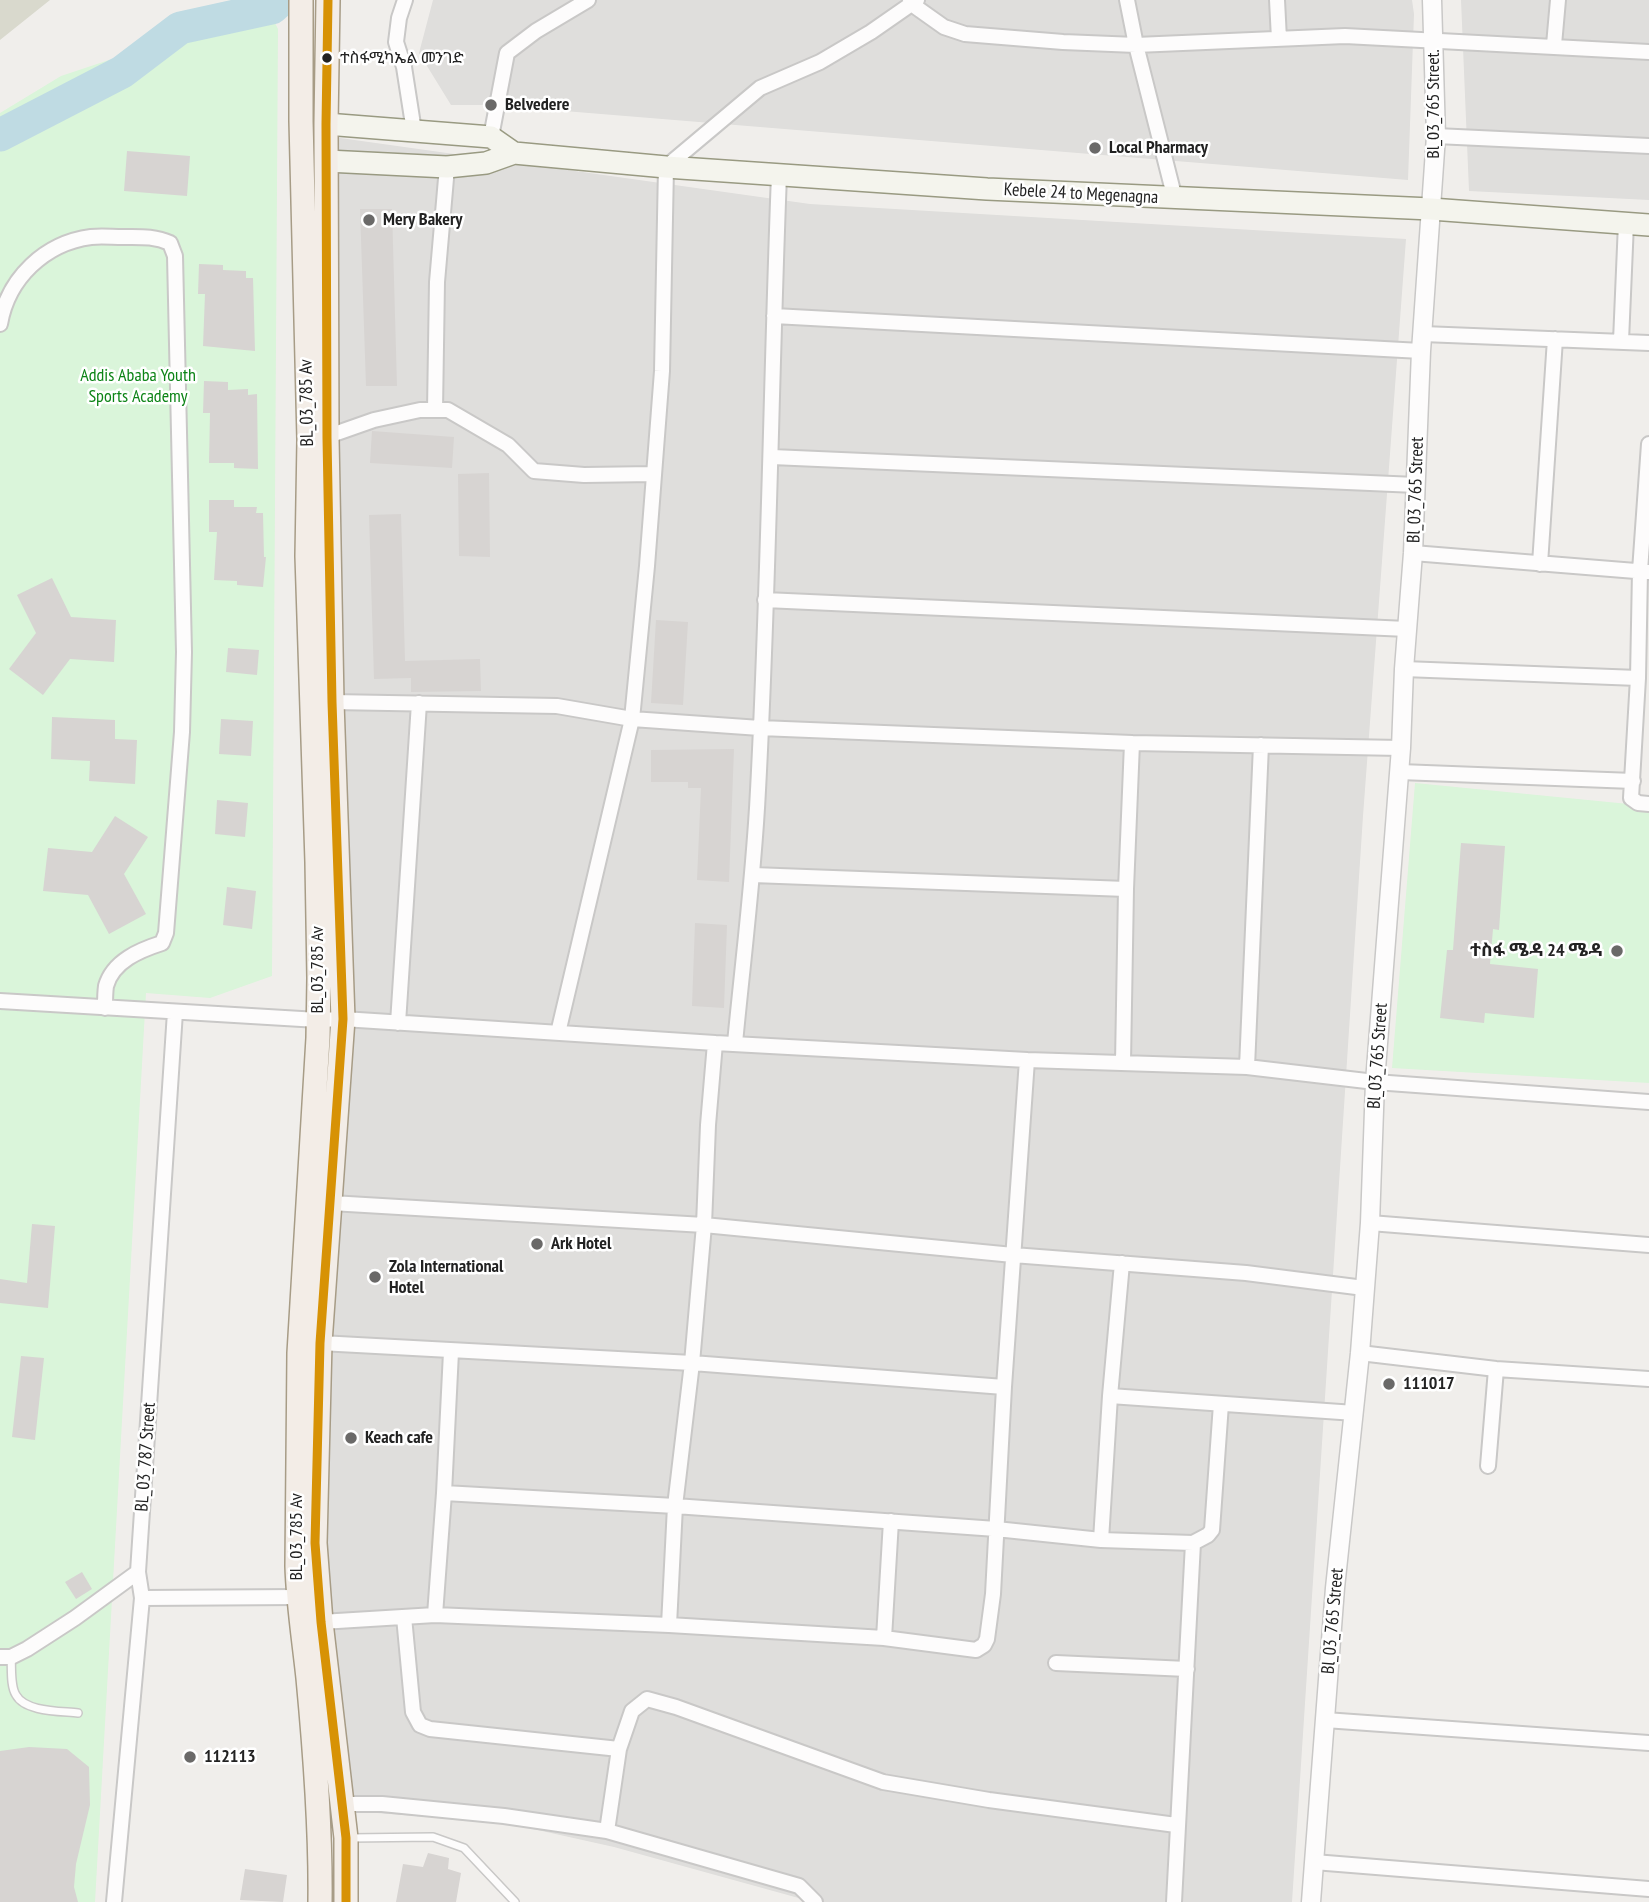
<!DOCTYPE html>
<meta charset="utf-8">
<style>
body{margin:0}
canvas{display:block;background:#f0eeeb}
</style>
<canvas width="1649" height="1902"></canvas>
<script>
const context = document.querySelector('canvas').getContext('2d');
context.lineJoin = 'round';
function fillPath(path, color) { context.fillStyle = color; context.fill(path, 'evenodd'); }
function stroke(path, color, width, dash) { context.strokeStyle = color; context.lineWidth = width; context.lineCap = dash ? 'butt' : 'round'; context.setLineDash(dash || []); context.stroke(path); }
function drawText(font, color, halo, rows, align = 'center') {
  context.font = font + ' "PT Sans Narrow","Noto Sans Ethiopic",sans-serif'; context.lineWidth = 5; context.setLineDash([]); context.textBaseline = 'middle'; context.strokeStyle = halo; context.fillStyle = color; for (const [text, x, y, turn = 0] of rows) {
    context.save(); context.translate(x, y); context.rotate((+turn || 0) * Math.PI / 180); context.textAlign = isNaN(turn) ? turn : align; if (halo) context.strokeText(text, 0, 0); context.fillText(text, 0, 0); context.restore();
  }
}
fillPath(new Path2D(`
 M433,0H1412L1414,14L1408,180L491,105H451L419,53Z
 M1461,0H1649V200L1469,191Z
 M326,136L810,204L1406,239L1363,816L1292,1902H813L614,1847L506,1823L338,1810L321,1658L337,1019Z`), '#dfdedc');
fillPath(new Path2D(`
 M0,0H50L0,40Z`), '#d9d9cd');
fillPath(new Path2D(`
 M271,15L278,29L272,976L210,998L146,993L95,1902H0V113L61,76L136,51L188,23Z
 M1415,783L1649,806V1083L1392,1068Z`), '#daf5da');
stroke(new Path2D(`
 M0,135L122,72L180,28L272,8L281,0`), '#bfdbe3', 33);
fillPath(new Path2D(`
 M127,151L190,156L187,196L124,191Z
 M360,209H392L397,386H366Z
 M199,264L223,265V270L246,271V278H253L255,351L203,346L205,294H198Z
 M204,381L228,382V390L248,389V395L257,394L258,469L234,468V463H209L210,413H203Z
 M372,431L454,437L452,468L370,463Z
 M489,473L490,557L459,556L458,474Z
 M209,500H234V507H257L256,513H263L264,557H266L263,587L237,585V581L214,580L217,532H209Z
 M401,514L405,661L480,659L481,691L411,692V678L374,679L369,515Z
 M52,578L71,617L116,620L114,662L70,659L43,695L9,669L36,633L17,595Z
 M656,620L688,622L683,705L651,703Z
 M228,648L259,650L257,675L226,672Z
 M52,717L115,720V739L137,740L135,784L89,781L90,761L51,759Z
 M221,719L253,721L251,756L219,754Z
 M734,749L729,882L697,880L701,788H688V782H651V750Z
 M217,800L248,803L245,837L215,834Z
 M115,816L148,837L124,874L146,914L109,934L88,895L43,891L48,848L92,852Z
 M1461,843L1505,846L1499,930L1493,929L1490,964L1538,969L1534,1018L1485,1013L1484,1023L1440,1018L1447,950H1453Z
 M227,887L256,891L252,929L223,925Z
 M695,923L727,925L724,1008L692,1006Z
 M32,1224L55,1226L48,1308L0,1303V1279L27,1283Z
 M21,1356L44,1358L35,1440L12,1437Z
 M82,1572L92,1589L76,1599L65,1582Z
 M29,1747L67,1749L89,1767L90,1805L76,1864L74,1887L78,1902H0V1751Z
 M428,1853L449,1858L448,1869L461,1873L456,1902H396L403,1864L423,1867Z
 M245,1869L287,1875L283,1902L240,1900Z`), '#d7d4d2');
const service = new Path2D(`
 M11,1657C12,1668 10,1686 16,1695C25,1712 61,1711 78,1713
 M350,1838L433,1837L464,1848L515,1902`);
const minor = new Path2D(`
 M405,0L399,18L396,42L404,67L414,131
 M910,0L913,5L944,27L965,34L1063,42L1136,45L1345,36L1649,52
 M1127,0L1136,45L1175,199
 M1277,0L1279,39
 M1554,45L1558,0
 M1436,136L1649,146
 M491,137L507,53L536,31L588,0
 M774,316L1421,351
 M0,324C8,278 45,243 91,237C101,236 112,237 123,237C140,237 155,236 170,243L175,256L184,652L182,732L166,933L162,943C140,950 113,961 106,986C105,993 105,1001 105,1008
 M1423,334L1649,343
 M1621,341L1626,223
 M435,410L437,282L447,167
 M320,439L374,420L420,410H448L508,445L534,471L584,475L654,474
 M1649,444L1640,571L1638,678L1631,798L1638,803L1649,804
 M772,457L1416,485
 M1413,553L1648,572
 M1540,564L1555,339
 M765,600L1407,629
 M1404,669L1638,678
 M332,702L557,706L632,719L760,728L1132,743L1401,748
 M1400,772L1633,781
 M753,875L1126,889
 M0,1001L318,1020L343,1019L715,1043L1027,1060L1247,1067L1375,1082L1649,1102
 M398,1023L419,703
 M558,1033L632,719L647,566L662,371L666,167L760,88L820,62L871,32L917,0
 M735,1043C743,959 754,875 758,790C769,585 771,380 779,175
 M1123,1062L1126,889L1132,743
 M1247,1067L1261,745
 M331,1203L704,1225L1013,1255L1246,1273L1364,1288
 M1370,1223L1649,1245
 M320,1343L692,1363L1004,1387
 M1360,1353L1496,1369L1649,1379
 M1110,1396L1355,1413
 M1488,1466L1496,1369
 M444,1493L675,1506L996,1529L1101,1540L1193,1543L1208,1535L1212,1530L1221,1404
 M1101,1540L1110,1396L1122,1263
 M142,1598L298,1597
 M435,1615L444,1493L451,1352
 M404,1617L413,1712L420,1725L430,1729L619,1749
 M321,1622L435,1615L669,1625L884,1638L976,1650L984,1645L987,1639L993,1594L1004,1387L1027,1060
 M669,1625L675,1506L692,1363L704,1225L708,1125L715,1043
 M884,1638L891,1521
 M0,1657H11L27,1649L75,1618L138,1572
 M1056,1663L1187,1669
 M1325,1720L1649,1743
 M341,1804H382L504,1816L607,1831L799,1886L815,1902
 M607,1831L619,1749L632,1711L647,1699L676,1707L883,1782L989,1800L1176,1825
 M1314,1862L1649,1889
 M114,1902L142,1598L138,1572L175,1012
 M1174,1902L1193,1543`);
const tertiary = new Path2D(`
 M1311,1902L1335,1588L1360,1353L1370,1223L1375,1082L1401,748L1404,669L1413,553L1421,351L1436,136L1432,0`);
const secondary = new Path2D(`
 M326,124L491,137L514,153
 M327,161L447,167L486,163L514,153L666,167L987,189L1431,209L1649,225`);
const primary = new Path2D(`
 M301,0V121L309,440L307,556L317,862L319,978L318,1038L299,1353L297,1566C298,1603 304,1640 308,1678C315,1752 321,1827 320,1902
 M328,0L326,124L327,438L332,702L343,1019L320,1343L315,1543L321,1622L346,1838V1902`);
stroke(service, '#c9c8c7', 10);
stroke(minor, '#c9c8c7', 18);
stroke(tertiary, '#c9c8c7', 21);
stroke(secondary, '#999a82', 24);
stroke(primary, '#a79c86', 26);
stroke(service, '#fdfcfc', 7);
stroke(minor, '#fdfcfc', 14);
stroke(tertiary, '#fdfcfc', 18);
stroke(secondary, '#f4f4ed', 21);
stroke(primary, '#f3ede7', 23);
stroke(new Path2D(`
 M328,0L326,124L327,438L332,702L343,1019L320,1343L315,1543L321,1622L346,1838V1902`), '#d79205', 9);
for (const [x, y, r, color] of [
 [327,58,6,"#222"],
 [491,105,7,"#6a6968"],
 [1095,148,7,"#6a6968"],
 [369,220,7,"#6a6968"],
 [1617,951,7,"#6a6968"],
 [537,1244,7,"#6a6968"],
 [375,1277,7,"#6a6968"],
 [1389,1384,7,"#6a6968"],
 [351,1438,7,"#6a6968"],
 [190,1757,7,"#6a6968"]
]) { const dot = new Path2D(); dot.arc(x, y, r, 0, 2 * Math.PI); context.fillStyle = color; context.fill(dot); stroke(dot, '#fff', 2.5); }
drawText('16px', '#222', '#fff', [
 ["ተስፋሚካኤል መንገድ",340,58]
], 'left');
drawText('18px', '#222', '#fff', [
 ["Bl_03_765 Street.",1434,104,-90],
 ["Kebele 24 to Megenagna",1081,194,3],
 ["BL_03_785 Av",307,403,-91],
 ["Bl_03_765 Street",1416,490,-88],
 ["BL_03_785 Av",318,970,-90],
 ["Bl_03_765 Street",1378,1056,-86],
 ["BL_03_787 Street",146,1457,-86],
 ["BL_03_785 Av",297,1537,-90],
 ["Bl_03_765 Street",1333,1621,-85]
]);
drawText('bold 18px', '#222', '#fff', [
 ["Belvedere",505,105],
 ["Local Pharmacy",1109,148],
 ["Mery Bakery",383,220],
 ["ተስፋ ሜዳ 24 ሜዳ",1603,951,"right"],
 ["Ark Hotel",551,1244],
 ["Zola International",389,1267],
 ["Hotel",389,1288],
 ["111017",1403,1384],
 ["Keach cafe",365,1438],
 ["112113",204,1757]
], 'left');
drawText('18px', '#0c8416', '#fff', [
 ["Addis Ababa Youth",138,376],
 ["Sports Academy",138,397]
]);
</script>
